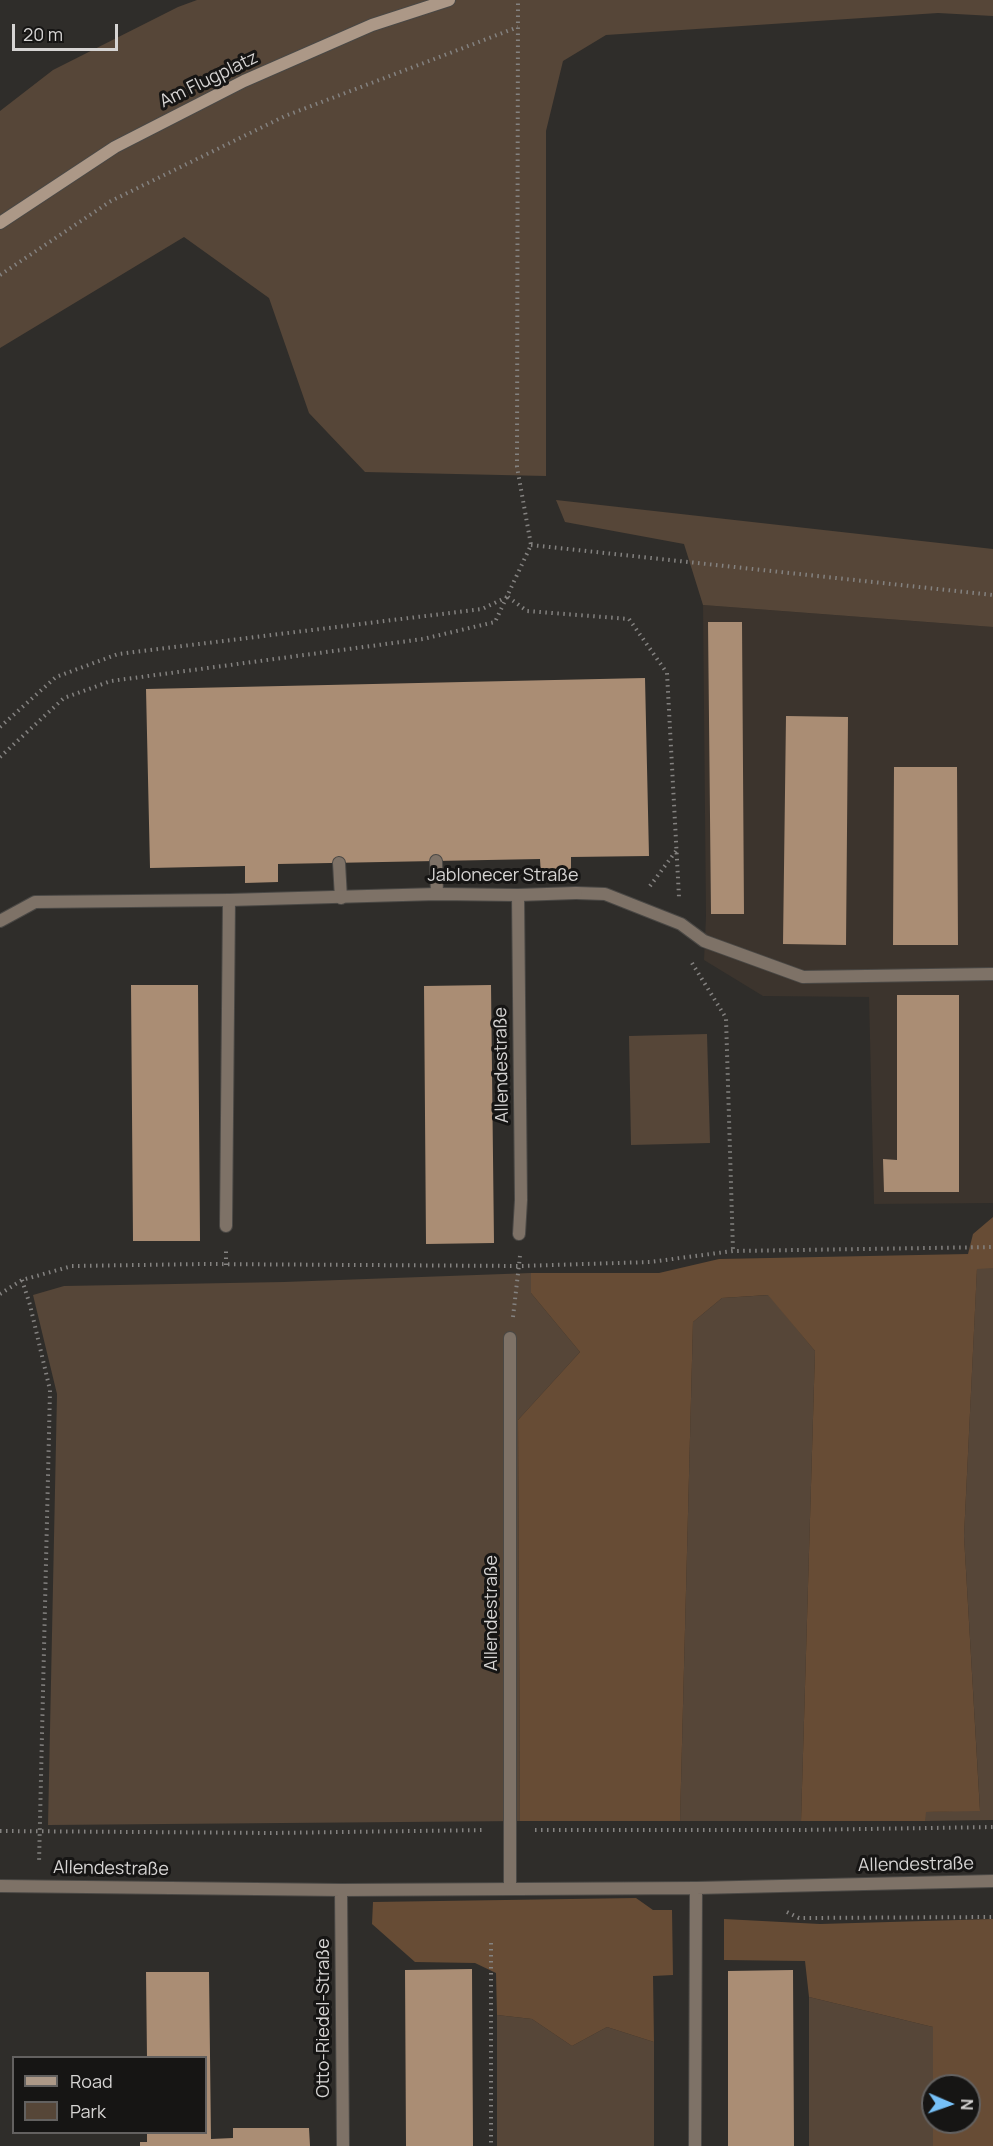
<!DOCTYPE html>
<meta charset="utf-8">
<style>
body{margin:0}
#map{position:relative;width:993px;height:2146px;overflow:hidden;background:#2f2d2a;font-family:Manrope,sans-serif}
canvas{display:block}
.legend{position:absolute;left:12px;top:2056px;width:195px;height:78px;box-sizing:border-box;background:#161514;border:2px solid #636160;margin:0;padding:8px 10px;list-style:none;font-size:18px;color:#d6d4d3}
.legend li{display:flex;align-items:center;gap:12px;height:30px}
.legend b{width:30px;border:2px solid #636160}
.north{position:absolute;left:921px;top:2074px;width:60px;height:60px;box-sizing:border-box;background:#161514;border:2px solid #636160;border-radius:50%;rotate:92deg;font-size:16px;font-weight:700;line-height:24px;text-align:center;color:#d6d4d3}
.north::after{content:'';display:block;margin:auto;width:21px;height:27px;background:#76c0f7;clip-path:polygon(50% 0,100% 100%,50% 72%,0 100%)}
.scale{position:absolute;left:12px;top:24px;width:106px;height:27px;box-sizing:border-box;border:3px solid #d6d4d3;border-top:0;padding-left:8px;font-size:18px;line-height:21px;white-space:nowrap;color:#d6d4d3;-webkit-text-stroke:4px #161514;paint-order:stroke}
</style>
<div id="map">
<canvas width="993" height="2146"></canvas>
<ul class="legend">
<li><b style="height:8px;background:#ac9887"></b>Road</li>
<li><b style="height:16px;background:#564638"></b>Park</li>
</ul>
<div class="north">N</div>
<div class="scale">20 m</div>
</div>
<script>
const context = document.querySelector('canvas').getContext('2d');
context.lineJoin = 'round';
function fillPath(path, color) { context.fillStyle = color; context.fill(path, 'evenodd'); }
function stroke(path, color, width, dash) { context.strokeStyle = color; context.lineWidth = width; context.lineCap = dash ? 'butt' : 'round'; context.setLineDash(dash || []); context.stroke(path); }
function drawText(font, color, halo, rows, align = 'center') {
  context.font = font + ' Manrope,sans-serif'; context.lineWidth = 6; context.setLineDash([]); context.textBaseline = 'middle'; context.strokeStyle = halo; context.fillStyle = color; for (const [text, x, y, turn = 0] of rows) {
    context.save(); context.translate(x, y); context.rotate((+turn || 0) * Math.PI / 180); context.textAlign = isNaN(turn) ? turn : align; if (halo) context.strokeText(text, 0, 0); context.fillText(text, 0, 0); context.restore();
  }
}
fillPath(new Path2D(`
 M703,605L993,627V1203L874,1204L869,997L763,996L704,960L706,917Z`), '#3c342d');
fillPath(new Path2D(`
 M197,0H993V16L938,13L606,35L563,61L546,131V476L365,472L309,413L269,298L184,237L0,348V111L53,70L178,7Z
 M556,500L993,549V627L703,605L684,544L565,522Z
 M707,1034L710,1143L631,1145L629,1036Z
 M977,1268H993V1820L925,1821V1812L980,1810L964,1536Z
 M531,1273V1293L580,1352L518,1420L520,1821L48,1825L57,1394L33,1295L64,1286L284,1282Z
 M769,1295L815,1351L801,1821H680L693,1322L722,1298Z
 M809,1997L933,2027V2146H809Z
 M497,2015L532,2019L572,2046L607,2027L654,2042V2146H497Z`), '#564638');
fillPath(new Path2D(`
 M993,1217V1268L977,1269L964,1536L980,1811L926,1812L925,1821H801L815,1351L768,1295L722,1298L693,1322L680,1821H520L518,1420L580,1352L531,1293V1273H659L719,1259L968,1254L973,1234Z
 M636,1898L653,1910H672L673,1975L653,1976L654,2042L607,2027L572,2046L532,2019L497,2015L496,1973L475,1963L415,1962L372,1924L373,1902Z
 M724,1919L820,1924L993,1919V2146H933V2122H969V2086H933V2027L809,1997L805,1961L724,1960Z`), '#674c35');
fillPath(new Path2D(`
 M708,622H742L744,914H711Z
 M645,678L649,856L571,857V875H541L540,859L278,864V882L245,883V866L150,868L146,689Z
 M786,716L848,717L846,945L783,944Z
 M894,767H957L958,945H893Z
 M131,985H198L200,1241H133Z
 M491,985L494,1243L426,1244L424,986Z
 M897,995H959V1192H884L883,1159L897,1160Z
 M472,1969L473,2146H406L405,1970Z
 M793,1970L794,2146H728V1971Z
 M146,1972H209L211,2139L233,2138V2128H309L310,2146H140V2142H147V2132H206V2058H147Z`), '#aa8d74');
const lane = new Path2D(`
 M436,861L437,894
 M339,863L341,898
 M576,893L605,894L681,924L704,941L803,977L993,974
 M518,895L521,1200L519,1234
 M226,1226L229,900
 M510,1338V1888`);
const street = new Path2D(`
 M0,921L35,902L229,900L437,894L518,895L576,893
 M0,1886L341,1890L696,1888L993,1881
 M341,1890L343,2146
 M695,2146L696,1888`);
const secondary = new Path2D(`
 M0,223L115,147L244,81L372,25L449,0`);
stroke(lane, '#4a4845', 14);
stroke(street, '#4a4845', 14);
stroke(secondary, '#4a4845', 14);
stroke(new Path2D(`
 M0,275L111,201L285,116L518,27
 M531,545L993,595
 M508,597L527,611L629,619L667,673L679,897
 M0,727L56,677L118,654L482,609L507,597
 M0,757L64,698L111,681L423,639L495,622L531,545L517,467L518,0
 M650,886L676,851
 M692,963L726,1018L733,1251
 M226,1265V1247
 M22,1280L30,1305L50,1390L39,1864
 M0,1294L22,1280L72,1266L203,1264L520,1266L650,1262L733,1251L993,1247
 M513,1317L520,1256
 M535,1830H801L993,1827
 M0,1831L271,1833L485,1830
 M787,1912L799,1918L993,1917
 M491,1943V2146`), '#848280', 4, [1.5, 4.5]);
stroke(lane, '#7e7267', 12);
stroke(street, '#7e7267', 12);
stroke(secondary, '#ac9887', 12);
drawText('18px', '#d6d4d3', '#161514', [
 ["Am Flugplatz",209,80,-26],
 ["Jablonecer Straße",503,876],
 ["Allendestraße",502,1065,-91],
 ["Allendestraße",492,1613,-90],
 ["Allendestraße",916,1865,-1],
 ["Allendestraße",111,1869,1],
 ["Otto-Riedel-Straße",324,2018,-90]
]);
</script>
